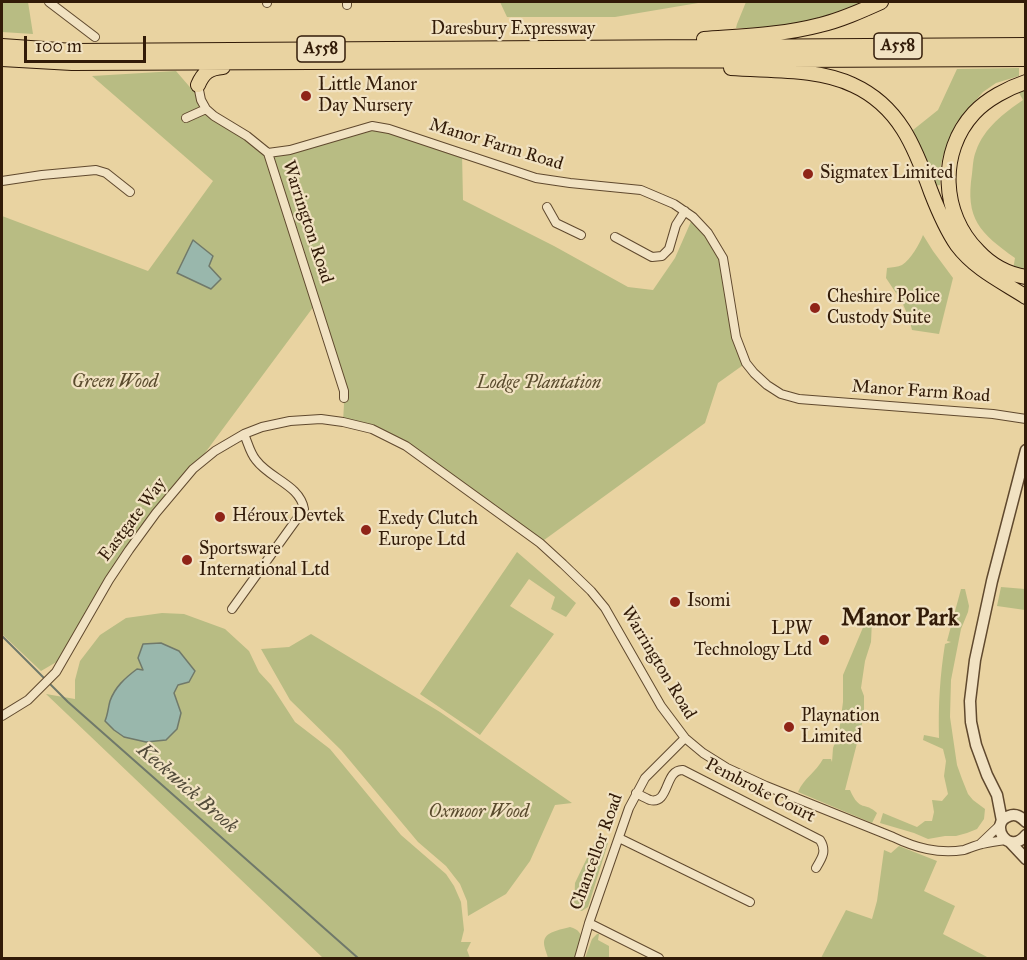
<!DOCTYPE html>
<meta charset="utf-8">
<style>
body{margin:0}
#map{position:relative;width:1027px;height:960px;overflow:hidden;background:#e9d3a1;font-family:"IM FELL Great Primer",serif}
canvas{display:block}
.frame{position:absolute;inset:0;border:3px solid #321b08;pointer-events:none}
.scale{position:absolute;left:24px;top:36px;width:122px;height:27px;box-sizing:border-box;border:3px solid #321b08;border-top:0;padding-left:8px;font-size:18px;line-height:21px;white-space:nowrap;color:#321b08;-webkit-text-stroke:4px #f1e2c2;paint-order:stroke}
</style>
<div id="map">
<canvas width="1027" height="960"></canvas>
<div class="frame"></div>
<div class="scale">100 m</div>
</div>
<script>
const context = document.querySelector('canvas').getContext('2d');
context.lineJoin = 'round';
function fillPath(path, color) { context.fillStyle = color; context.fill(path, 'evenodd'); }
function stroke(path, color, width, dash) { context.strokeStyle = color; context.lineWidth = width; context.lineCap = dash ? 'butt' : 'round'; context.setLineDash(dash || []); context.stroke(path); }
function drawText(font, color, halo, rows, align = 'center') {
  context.font = font + ' "IM FELL Great Primer",serif'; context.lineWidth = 4.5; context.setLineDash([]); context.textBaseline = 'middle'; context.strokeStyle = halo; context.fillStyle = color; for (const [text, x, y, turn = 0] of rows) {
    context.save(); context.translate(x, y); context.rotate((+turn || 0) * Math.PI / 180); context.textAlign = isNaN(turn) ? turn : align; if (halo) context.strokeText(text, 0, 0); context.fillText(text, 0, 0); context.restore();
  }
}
fillPath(new Path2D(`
 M2,2H28L33,34L2,32Z
 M500,2H704L615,17H507Z
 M746,2H863C818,21 785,28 736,28L737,24Z
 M1019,68V76L996,83L983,92L956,123L943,156L940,169V185L935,186L913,130L938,110L957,69Z
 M176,71L201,100L268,153L342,134L389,129L462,153L463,200L554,246L628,287L653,290L675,258L693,217L723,258L746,363L718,383L705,423L540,543L406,446L343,422L344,404L317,302L193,469L156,513L65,657L41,671L2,634V216L148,271L213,181L92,76Z
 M1025,89V270H1013L1015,258C980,233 965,219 972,174C973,166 973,158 976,151C984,128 1004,113 1023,100L1018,91Z
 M923,235L933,251L953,278L939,334L912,330L909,318L902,302L886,278L887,268C892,267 898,267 902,265C911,259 919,245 923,235Z
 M517,552L576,603L566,617L551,609L555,597L529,579L510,606L554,634L480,735L420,694Z
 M1001,587L1025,589V610L997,606Z
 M961,589H965L969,606L968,612L961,629L951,680L950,717L957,765L962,779L968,794L973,800L985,809L984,819L977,829L967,833L956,836H945L928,839L914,833L880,823L883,813L917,827L925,821H932L934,812L932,800L942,801L948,794L944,776L946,761L943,749L923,740L924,735L939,738C938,706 940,675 945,644L951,642L947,641Z
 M162,613L184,614L225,629L249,651L259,672L271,685L295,722L330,749L401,835L446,874L454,886L461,902L464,930L461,942H471L467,950L470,958H323L46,694L75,699V680L80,661L100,635L126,618Z
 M867,618L872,620L871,642L865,661L861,688L864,696V716L845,790H850C860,813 865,801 877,813L872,823L798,792C804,778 816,772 823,759H831L832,762L833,748L839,732L843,702V675Z
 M311,634L440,712L572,803L555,805L530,861L506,894L468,916L467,901L460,884L446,866L418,842L341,750L290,700L261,649L289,647Z
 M597,837L608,843L588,907L582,911L574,909L575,883Z
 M899,846L937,861L924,891L955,906L943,934L989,958H821L846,910L872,919L877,901L884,850L891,853Z
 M570,927C588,932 580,945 576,958H548C547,954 544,947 544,943C544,931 561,930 570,927Z
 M597,934H599L598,940L609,946V958H585L592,939Z`), '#b8bc83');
const water = new Path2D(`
 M193,240L213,256L209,266L221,279L211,289L177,273Z
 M161,643L179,651L195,671L189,682L178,685L174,693L181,713L177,729L166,740L146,742L124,737L114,730L105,721C108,714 108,708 110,701C115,687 125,678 137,669L143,670L138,658L143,644Z`);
fillPath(water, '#99b7ac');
stroke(water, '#70796a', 1.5);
stroke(new Path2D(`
 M2,636L44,678
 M48,682L68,702L358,958`), '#70796a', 2);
const minor = new Path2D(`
 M49,2L95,37
 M347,2V5
 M267,3V2
 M198,85L201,100L206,109L214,116L247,136L268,153L344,391V398
 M186,118L206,109
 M268,153L290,150L372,126L389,129L536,178L570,183L641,190L674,204L693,217L708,233L723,258L736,337L746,363L754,373L767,385L781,394L799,399L993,414L1026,419
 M2,181L42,175L96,170L106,173L130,192
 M547,207L556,223L581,235
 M615,237L652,257L662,256L669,249L676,225L685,211
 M232,609L304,509C300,485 270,479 256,460C250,453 248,443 244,434
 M2,716L28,700L56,672L109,580L129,550L156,513L193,469L215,451L244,434L262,427L290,421L321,419L343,422L372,429L406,446L540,543L563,564L591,591L605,608L661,706L685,738L703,753L727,768L766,786L893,837C916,848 938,854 964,850C970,848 976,845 982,844C990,842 998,841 1006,840
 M636,793C640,795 645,798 650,800C670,805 664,769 683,770L820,840C827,851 822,858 816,868
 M619,838L750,902
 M980,844L1000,825
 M589,923L659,958
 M579,958L589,923L629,808L645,778L685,738`);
const tertiary = new Path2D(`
 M1002,821L997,795L987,775L976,745L971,722L970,701L975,660L992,581L1026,450
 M1026,822C1021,817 1016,813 1009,816C988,823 1008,857 1026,835
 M1010,842L1026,859`);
const primary = new Path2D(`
 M704,39C743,36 782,35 820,25C841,20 861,11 881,2
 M2,46L73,51L1026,45
 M2,59L72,63L1026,59
 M731,68C770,71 818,68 853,85C899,106 915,147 931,192C938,210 946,229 957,245C975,269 1001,281 1026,297
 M1026,82C1008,88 987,99 974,113C938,152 941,214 978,251C991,265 1007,274 1026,277
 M198,85C203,73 209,68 223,67`);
stroke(minor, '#60492e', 10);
stroke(tertiary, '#60492e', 13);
stroke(primary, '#321b08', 16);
stroke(minor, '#f1e2c2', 8);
stroke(tertiary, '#f1e2c2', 10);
stroke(primary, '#e9d3a1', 14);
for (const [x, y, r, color] of [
 [306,96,6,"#8f2418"],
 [808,174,6,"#8f2418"],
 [815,308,6,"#8f2418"],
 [220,517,6,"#8f2418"],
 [366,530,6,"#8f2418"],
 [187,560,6,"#8f2418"],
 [675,602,6,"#8f2418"],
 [824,640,6,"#8f2418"],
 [789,727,6,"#8f2418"]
]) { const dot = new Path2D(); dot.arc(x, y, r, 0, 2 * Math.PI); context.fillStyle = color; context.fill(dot); stroke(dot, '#f1e2c2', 2); }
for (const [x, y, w] of [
 [898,46,48],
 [321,49,48]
]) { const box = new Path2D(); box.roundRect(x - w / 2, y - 13, w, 26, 4.5); context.fillStyle = '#f1e2c2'; context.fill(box); stroke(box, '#321b08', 1.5); }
drawText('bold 16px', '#321b08', null, [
 ["A558",898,46],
 ["A558",321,49]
]);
drawText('18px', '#321b08', '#f1e2c2', [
 ["Daresbury Expressway",513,30],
 ["Manor Farm Road",496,145,17],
 ["Warrington Road",307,222,72],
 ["Manor Farm Road",921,392,4],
 ["Eastgate Way",133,520,-53],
 ["Warrington Road",658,663,59],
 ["Pembroke Court",760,791,27],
 ["Chancellor Road",597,852,-70]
]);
drawText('18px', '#321b08', '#f1e2c2', [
 ["Little Manor",318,86],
 ["Day Nursery",318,107],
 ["Sigmatex Limited",820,174],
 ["Cheshire Police",827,298],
 ["Custody Suite",827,319],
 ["Héroux Devtek",232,517],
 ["Exedy Clutch",378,520],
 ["Europe Ltd",378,541],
 ["Sportsware",199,550],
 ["International Ltd",199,571],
 ["Isomi",687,602],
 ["LPW",812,630,"right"],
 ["Technology Ltd",812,651,"right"],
 ["Playnation",801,717],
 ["Limited",801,738]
], 'left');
drawText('italic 18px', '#5a4b2d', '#f1e2c2', [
 ["Green Wood",115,383],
 ["Lodge Plantation",539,384],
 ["Oxmoor Wood",479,813]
]);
drawText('italic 20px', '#514a39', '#f1e2c2', [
 ["Keckwick Brook",187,789,41]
]);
drawText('bold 24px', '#321b08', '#f1e2c2', [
 ["Manor Park",900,619]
]);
</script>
